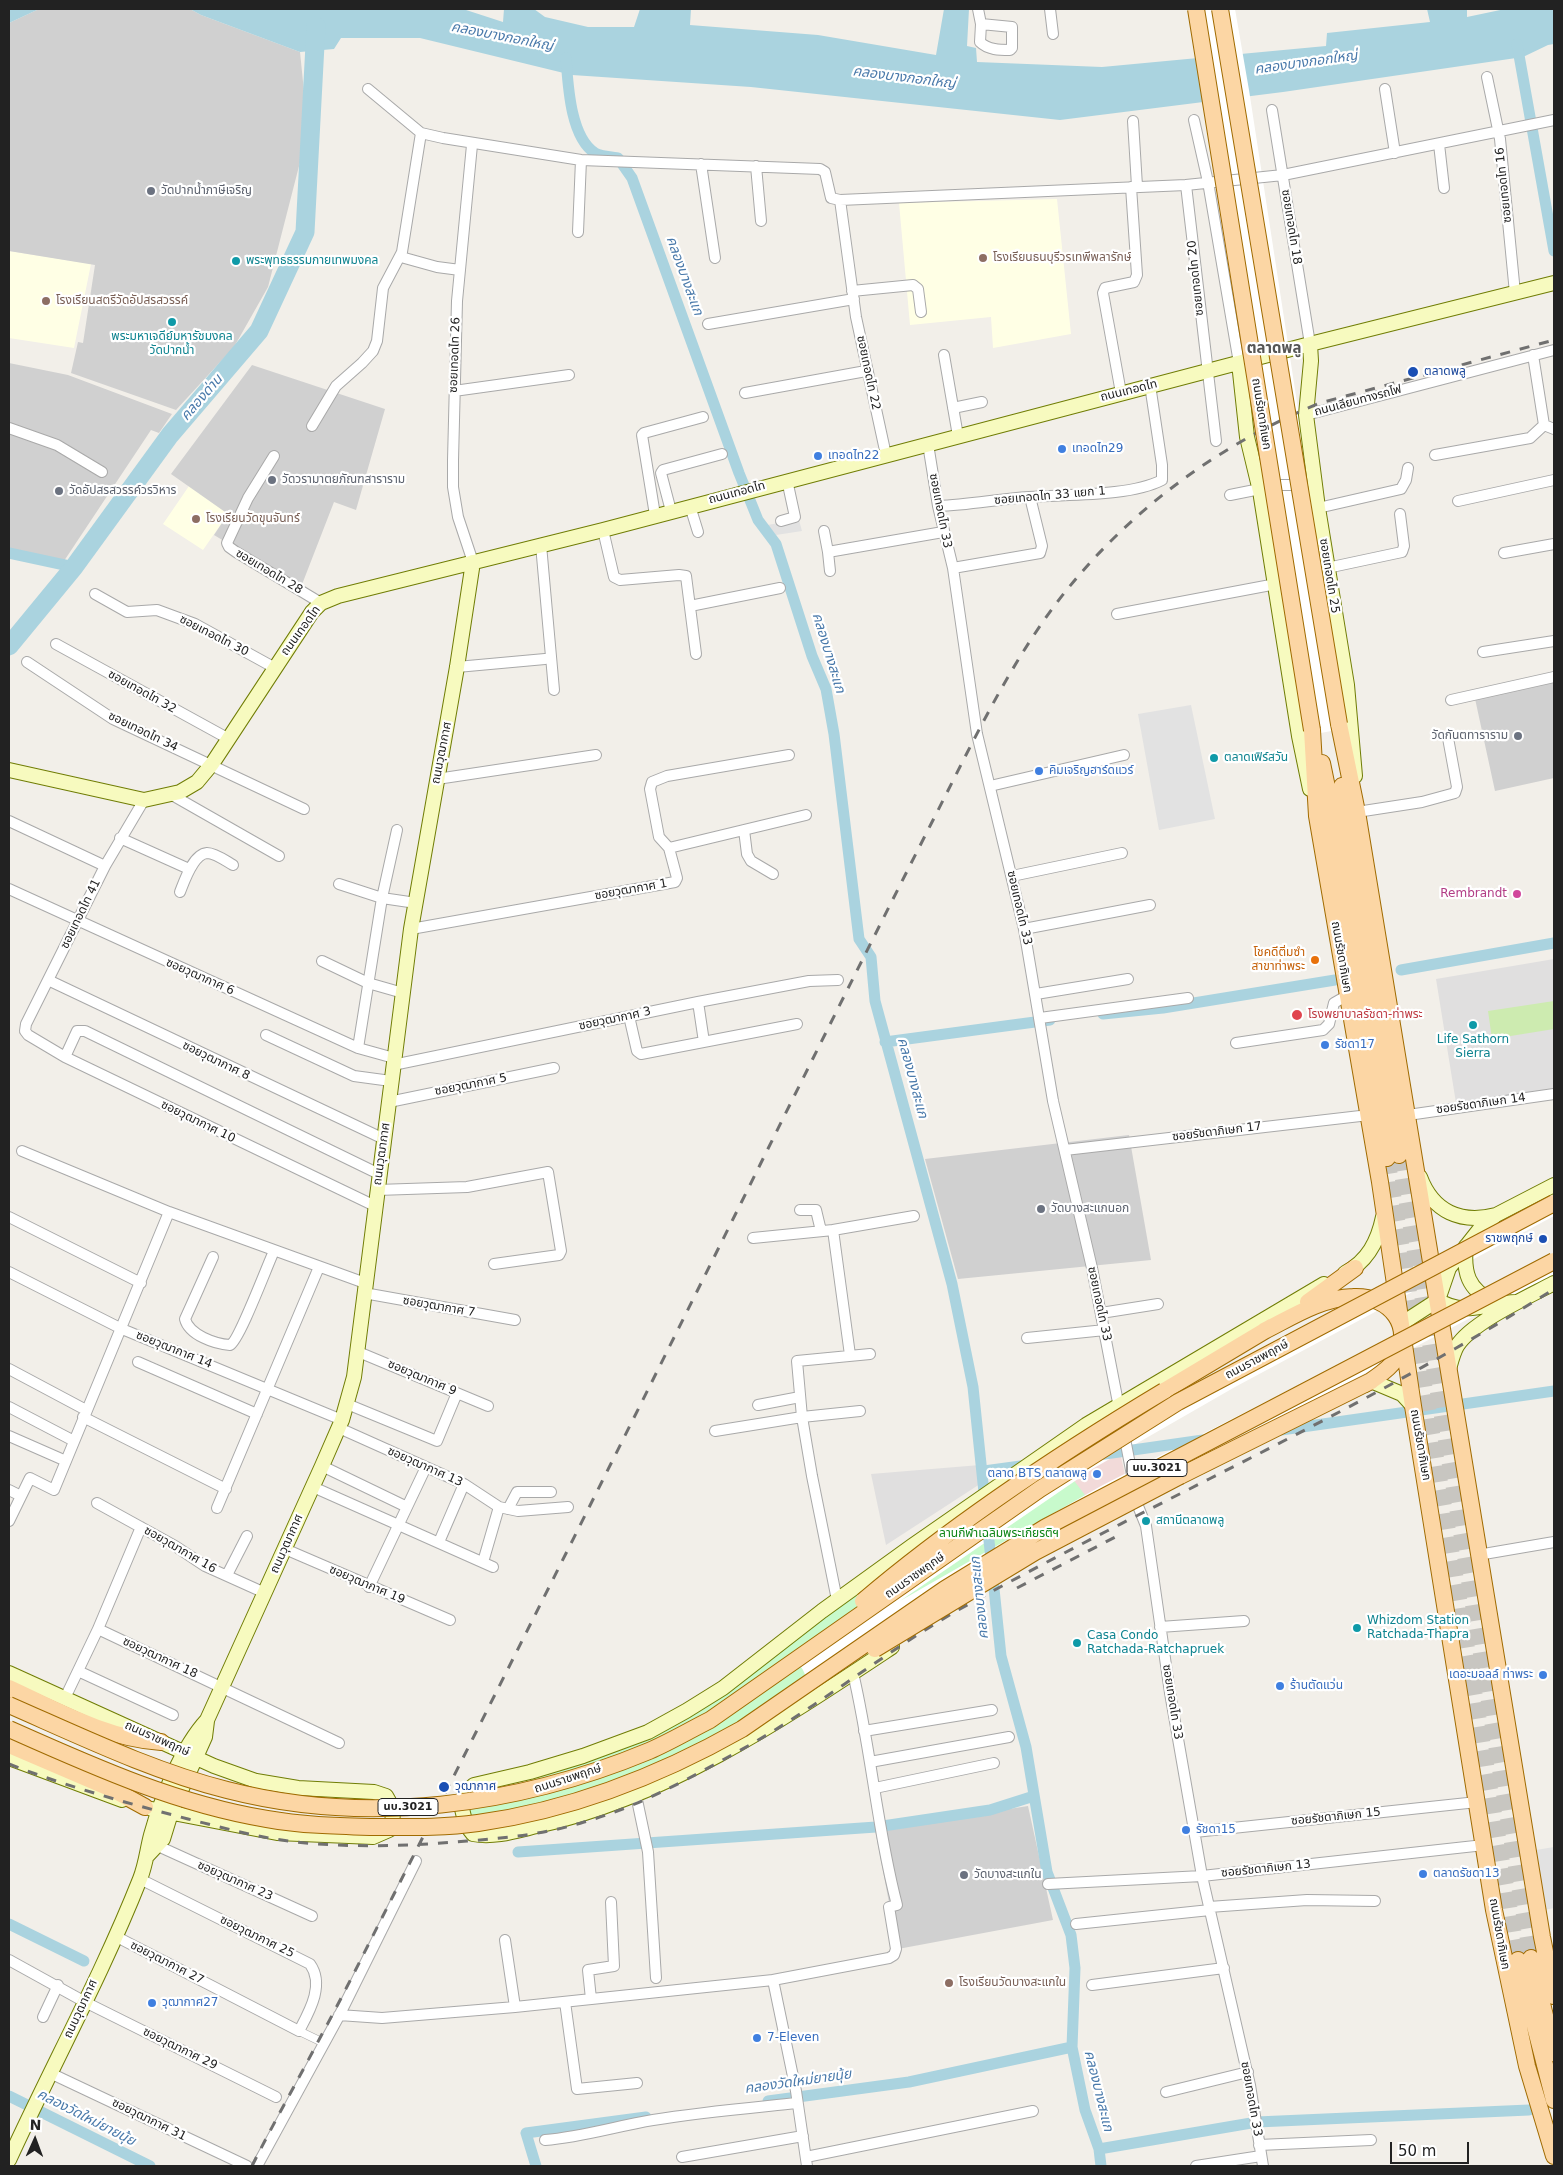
<!DOCTYPE html>
<meta charset="utf-8">
<style>
body{margin:0}
#map{position:relative;width:1563px;height:2175px;overflow:hidden;background:#f2efe9;font-family:"DejaVu Sans",sans-serif}
canvas{display:block}
.frame{position:absolute;inset:0;border:10px solid #222;pointer-events:none}
.north{position:absolute;left:10px;top:2115px;width:50px;height:50px;-webkit-text-stroke:4px #fff;paint-order:stroke;rotate:2deg;font-size:14px;font-weight:700;line-height:20px;text-align:center;color:#222}
.north::after{content:'';display:block;margin:auto;width:18px;height:22px;background:#222;clip-path:polygon(50% 0,100% 100%,50% 72%,0 100%)}
.scale{position:absolute;left:1390px;top:2142px;width:79px;height:22px;box-sizing:border-box;border:2px solid #222;border-top:0;padding-left:6px;font-size:15px;line-height:18px;white-space:nowrap;color:#222;-webkit-text-stroke:4px #fff;paint-order:stroke}
</style>
<div id="map">
<canvas width="1563" height="2175"></canvas>
<div class="frame"></div>
<div class="north">N</div>
<div class="scale">50 m</div>
</div>
<script>
const context = document.querySelector('canvas').getContext('2d');
context.lineJoin = 'round';
function fillPath(path, color) { context.fillStyle = color; context.fill(path, 'evenodd'); }
function stroke(path, color, width, dash) { context.strokeStyle = color; context.lineWidth = width; context.lineCap = dash ? 'butt' : 'round'; context.setLineDash(dash || []); context.stroke(path); }
function drawText(font, color, halo, rows, align = 'center') {
  context.font = font + ' "DejaVu Sans","Noto Sans Thai",sans-serif'; context.lineWidth = 4.5; context.setLineDash([]); context.textBaseline = 'middle'; context.strokeStyle = halo; context.fillStyle = color; for (const [text, x, y, turn = 0] of rows) {
    context.save(); context.translate(x, y); context.rotate((+turn || 0) * Math.PI / 180); context.textAlign = isNaN(turn) ? turn : align; if (halo) context.strokeText(text, 0, 0); context.fillText(text, 0, 0); context.restore();
  }
}
fillPath(new Path2D(`
 M1554,959V1089L1456,1103L1436,979Z
 M980,1465V1484L886,1545L871,1474Z`), '#e0dfdf');
fillPath(new Path2D(`
 M1112,1417L1132,1506L1034,1543L1053,1453Z`), '#f2dad9');
fillPath(new Path2D(`
 M1057,199L1071,334L993,348L991,317L910,325L899,203Z
 M9,251L91,264L74,348L9,338Z
 M189,486L228,514L203,550L163,524Z`), '#ffffe5');
fillPath(new Path2D(`
 M39,9H190L201,15L300,52L308,131L268,287L234,347L176,410L71,373L78,342L83,343L95,265L9,251V23Z
 M9,363L68,375L172,414L159,433L151,430L64,561L9,549Z
 M252,365L385,409L356,510L334,502L301,587L214,535L228,514L171,474Z
 M1554,677V778L1495,791L1474,694Z
 M1129,1135L1151,1260L958,1279L925,1159Z
 M1028,1806L1053,1920L898,1949L875,1830Z`), '#d0d0d0');
fillPath(new Path2D(`
 M1554,1001V1029L1492,1039L1488,1011Z`), '#cdebb0');
fillPath(new Path2D(`
 M1053,1453L1085,1495L1034,1542L1039,1554L735,1741L481,1830L466,1810L471,1796L481,1790L509,1787L557,1772L653,1736Z`), '#c8facc');
fillPath(new Path2D(`
 M799,520L802,531L776,535L767,525Z
 M1191,705L1215,819L1159,830L1138,714Z
 M1554,1847V1908L1544,1910L1536,1850Z`), '#e2e2e2');
fillPath(new Path2D(`
 M9,9H39L9,23Z
 M190,9H463L503,22L504,9H534L545,17L588,27H634L640,9H691L690,25L818,35L936,55L944,9H969L967,46L976,48L977,62L1102,67L1326,46L1327,33L1430,22L1427,9H1467V17L1505,9H1554V44L1548,45L1523,57L1283,92L1060,120L751,87L572,75L420,38H341L334,49L300,52L201,15Z`), '#aad3df');
fillPath(new Path2D(`
 M1188,9H1235L1249,90L1347,728L1305,736Z
 M1554,1195V1216L1235,1387L1094,1468L900,1601L1101,1486L1554,1254V1274L1158,1482L814,1695L803,1670L793,1655L1050,1472L1148,1412L1281,1337Z`), '#fff');
stroke(new Path2D(`
 M1517,44L1554,251
 M566,58C568,84 570,137 595,153C600,156 611,157 618,158L632,178L739,473L758,520L776,544L812,656L826,689L834,734L859,939L871,957L875,1001L952,1284L973,1387L1001,1656L1026,1747L1047,1872L1071,1935L1075,1968L1072,2047L1085,2110L1099,2149L1101,2166
 M9,553L74,567
 M1401,970L1554,943
 M1103,1014L1163,1008L1335,980
 M885,1042L1050,1020
 M1281,1430L1554,1391
 M1056,1461L1203,1440
 M984,1471L1028,1465
 M518,1852L876,1827L990,1810L1034,1796
 M9,1924L84,1961
 M9,2096L150,2166
 M768,2101L909,2082L1072,2047
 M1099,2149L1257,2122L1529,2110
 M536,2166L526,2133L646,2117`), '#aad3df', 11);
stroke(new Path2D(`
 M9,646L74,567L170,435L259,331L305,232L316,26`), '#aad3df', 19);
stroke(new Path2D(`
 M1399,1155L1531,1958
 M1387,1158L1518,1960`), '#c8c6c1', 16, [16, 8]);
const pedestrian = new Path2D(`
 M299,2031L324,2043`);
const minor = new Path2D(`
 M978,9L981,24L980,42C988,50 1000,50 1010,50L1012,48V27L981,24
 M1050,9L1053,34
 M1487,77L1500,139L1515,293
 M368,89L421,133L443,138L581,160L820,169L825,172L831,198L840,200L1186,185L1283,175L1554,120
 M1385,89L1395,153
 M1272,110L1310,344
 M1194,120L1208,182L1239,363
 M1133,121L1137,186
 M1439,144L1444,188
 M472,145L457,301L453,460V487L458,517L473,562
 M701,164L715,258
 M756,166L761,221
 M1186,185L1216,441
 M840,200L856,317L886,455
 M578,232L581,160
 M401,257L437,267L460,270
 M852,291L913,285L918,289L921,312
 M708,324L854,299
 M944,355L958,436
 M1533,355L1544,425L1554,429
 M454,391L569,375
 M745,393L866,371
 M1121,393L1103,293L1105,288L1134,282L1137,275L1131,187
 M953,408L982,402
 M1306,415L1554,350
 M312,426L336,386L362,363L373,351L377,341L383,288L402,252L421,133
 M9,428L57,445L102,472
 M928,444L938,506L953,568L977,734L1024,929L1053,1101L1092,1268L1138,1506L1146,1526L1170,1693L1202,1876L1250,2085L1263,2166
 M1435,455L1530,438L1544,425
 M274,456L248,498L227,543L229,547L236,552L321,603
 M1230,495L1280,485H1303
 M1458,501L1554,480
 M690,506L698,532
 M938,506C969,505 998,499 1029,497C1066,494 1129,497 1162,480V465L1150,385
 M1318,508L1401,489L1406,480L1408,468
 M671,511L661,473L663,470L722,454
 M655,515L642,435L644,433L703,417
 M781,521L795,517L787,480
 M603,530L614,577L620,580L679,575L686,576L696,654
 M824,531L828,552L943,532
 M541,545L554,690
 M828,552L830,571
 M1504,553L1554,544
 M953,568L1040,553L1042,546L1030,497
 M1327,568L1402,552L1404,546L1400,514
 M95,594L127,612L157,610L195,624L275,668
 M690,606L780,588
 M1117,614L1276,584
 M56,644L229,739
 M1483,652L1554,641
 M27,662L113,719L304,809
 M457,667L545,659
 M1451,700L1554,677
 M437,779L596,755
 M990,786L1124,755
 M172,795L279,856
 M144,800L105,866L26,1024L25,1031L28,1035L65,1057L375,1206
 M1357,812L1422,802L1455,793L1457,787L1448,738
 M9,821L105,866
 M744,830L747,854L751,861L773,874
 M120,838L189,869
 M669,848L659,837L650,789L652,782L667,776L789,755
 M1012,876L1122,853
 M339,884L382,898L416,903
 M9,889L358,1048L394,1058
 M180,892C184,882 193,854 207,853C215,853 226,861 233,865
 M411,929L675,882L677,878L669,848L806,815
 M1024,929L1150,905
 M322,961L368,983L403,993
 M48,980L384,1139
 M1036,994L1128,979
 M698,1002L704,1042
 M629,1016L637,1051L641,1054L797,1024
 M1040,1018L1188,998
 M266,1035L354,1076L391,1081
 M1236,1043L1323,1030L1329,1024L1334,1003L1348,995
 M358,1048L382,898L397,830
 M65,1057L77,1031H85L379,1174
 M393,1065L698,1002L809,981L838,980
 M389,1102L554,1068
 M1408,1115L1554,1094
 M1065,1150L1369,1115
 M22,1151L169,1212L365,1283
 M377,1190L467,1187L548,1172L561,1251L559,1255L494,1264
 M800,1210H816L821,1231
 M9,1217L141,1283
 M833,1230L914,1216
 M753,1238L833,1230L850,1355
 M213,1257L185,1319C189,1335 215,1344 230,1345C239,1341 267,1266 274,1251
 M9,1272L122,1329L342,1420
 M364,1293L515,1320
 M1101,1313L1158,1304
 M1027,1338L1105,1330
 M356,1351L488,1406
 M138,1362L257,1414
 M9,1369L86,1410
 M347,1404L437,1441L457,1393
 M758,1405L800,1397
 M9,1407L74,1441
 M83,1417L226,1489
 M339,1428L464,1484L499,1507L518,1511L568,1507
 M715,1431L802,1417L860,1411
 M9,1436L66,1461
 M322,1466L407,1507
 M313,1487L493,1567
 M9,1490L21,1496
 M97,1503L175,1546L205,1566L265,1593
 M217,1508L319,1267
 M508,1509L517,1492H551
 M9,1521L30,1478L54,1490L169,1212
 M439,1542L464,1484
 M285,1549L450,1620
 M1478,1555L1554,1542
 M483,1562L499,1507
 M227,1575L247,1536
 M369,1587L426,1467
 M837,1600L812,1476L802,1417L797,1361L870,1354
 M1160,1627L1244,1621
 M98,1629L339,1743
 M78,1671L173,1715
 M65,1698L98,1629L141,1527
 M864,1731L992,1710
 M870,1762L1009,1737
 M875,1788L994,1763
 M636,1795L648,1852L656,1978
 M1195,1832L1477,1802
 M158,1846L312,1916
 M1048,1884L1202,1876L1484,1845
 M1209,1907L1307,1900L1375,1901
 M1076,1924L1210,1910
 M115,1936L299,2031C309,2012 325,1985 310,1964L140,1879
 M505,1940L515,2007
 M9,1960L85,2002L276,2097
 M773,1980L796,2091L807,2166
 M1092,1985L1224,1968
 M591,1999L588,1970L614,1966L611,1902
 M565,2002L577,2089L637,2083
 M339,2015L382,2018L515,2007L773,1980L889,1958L894,1955L896,1949L889,1907L897,1905C877,1829 871,1749 853,1673
 M43,2017L58,1985
 M50,2073L247,2166
 M1166,2092L1248,2072
 M545,2140C582,2137 617,2126 653,2120C701,2112 749,2108 797,2103
 M1259,2145L1371,2140
 M682,2157L803,2136
 M806,2157L1033,2111
 M257,2166L339,2016L416,1861
 M1196,2166L1261,2156`);
const secondary = new Path2D(`
 M1310,344L1311,361L1306,415L1318,508L1347,685L1355,776
 M1239,363L1247,437L1260,491L1299,736L1310,789
 M9,770L144,800L180,792L197,782L212,764L312,612L321,603L338,596L603,530L1310,344L1554,283
 M1420,1177C1433,1212 1461,1224 1496,1215
 M1466,1246C1463,1272 1468,1290 1493,1301
 M1345,1273C1368,1261 1378,1241 1383,1217
 M1438,1300C1464,1317 1487,1303 1516,1302
 M1401,1324L1438,1300L1449,1268L1479,1230L1496,1215L1554,1185
 M1449,1369C1451,1362 1453,1353 1457,1346C1472,1322 1528,1297 1554,1283
 M1365,1385L1371,1381L1402,1394L1413,1406
 M892,1647C782,1720 668,1797 537,1826C516,1831 494,1838 473,1834L466,1825L461,1805L465,1793L474,1785L530,1772L583,1756L648,1732L686,1711L723,1688L822,1611L912,1546L1086,1425L1324,1284
 M9,1673L214,1766L256,1781L298,1788L374,1792L386,1796C394,1809 395,1816 389,1830L373,1837L277,1833L152,1809
 M9,1758L122,1800
 M148,1855L163,1839L171,1813L205,1737L207,1721
 M9,2160C52,2066 102,1975 140,1879C146,1864 147,1850 151,1835C161,1799 182,1747 207,1720L322,1466L342,1420L354,1377L411,929L457,667L473,562`);
const primary = new Path2D(`
 M1339,724L1357,812L1542,1937L1554,1996
 M1312,730L1317,816L1380,1182L1413,1406L1494,1910L1527,2066L1554,2156
 M1322,763L1330,802L1387,1158
 M1342,786L1399,1155
 M1308,1302L1355,1268
 M1164,1391L1271,1327
 M1180,1476L1371,1381C1379,1375 1389,1369 1394,1361C1416,1327 1390,1295 1353,1297C1321,1298 1292,1317 1264,1331
 M9,1688C57,1710 107,1739 161,1742
 M9,1745L114,1790L145,1807
 M1531,1958L1554,2053
 M1518,1960L1554,2100`);
stroke(pedestrian, '#a9a9a9', 9);
stroke(minor, '#a9a9a9', 12);
stroke(secondary, '#707d05', 16);
stroke(primary, '#a06b00', 18);
stroke(pedestrian, '#fff', 8);
stroke(minor, '#fff', 10);
stroke(secondary, '#f7fabf', 14);
stroke(primary, '#fcd6a4', 16);
stroke(new Path2D(`
 M1017,1588L1123,1533
 M9,1764C68,1787 127,1803 188,1819C224,1828 260,1838 296,1842C353,1848 410,1846 467,1841C507,1838 546,1834 584,1822C638,1807 690,1778 739,1751C819,1707 889,1648 969,1604C1163,1497 1367,1408 1554,1289
 M252,2166C274,2122 298,2080 321,2036C346,1990 369,1943 393,1896C512,1662 630,1426 747,1191C808,1068 869,946 931,824C969,750 1005,672 1055,605C1123,515 1215,446 1320,403L1554,340`), '#707070', 3, [10, 10]);
const primaryBridge = new Path2D(`
 M1196,9L1312,730
 M1220,9L1339,724
 M863,1601C956,1522 1059,1454 1164,1391
 M875,1649L1035,1552L1180,1476
 M9,1705C80,1736 152,1771 227,1790C367,1826 517,1806 649,1751C670,1742 690,1730 710,1720L1040,1489L1178,1402L1554,1203
 M9,1729C92,1766 176,1804 267,1819C301,1825 335,1826 370,1827C406,1827 443,1828 478,1823C571,1810 661,1775 742,1729L945,1589L1046,1527L1554,1261`);
stroke(primaryBridge, '#a06b00', 18, []);
stroke(primaryBridge, '#fcd6a4', 16);
for (const [x, y, r, color] of [
 [151,191,5,"#6b7280"],
 [983,258,5,"#8d6e63"],
 [236,261,5,"#0f9aa8"],
 [46,301,5,"#8d6e63"],
 [172,322,5,"#0f9aa8"],
 [1413,372,6,"#1a4fb4"],
 [1062,449,5,"#3f7fe0"],
 [818,456,5,"#3f7fe0"],
 [272,480,5,"#6b7280"],
 [59,491,5,"#6b7280"],
 [196,519,5,"#8d6e63"],
 [1518,736,5,"#6b7280"],
 [1214,758,5,"#0f9aa8"],
 [1039,771,5,"#3f7fe0"],
 [1517,894,5,"#d1479c"],
 [1315,960,5,"#e8710a"],
 [1297,1015,6,"#e0444e"],
 [1473,1025,5,"#0f9aa8"],
 [1325,1045,5,"#3f7fe0"],
 [1041,1209,5,"#6b7280"],
 [1543,1239,5,"#1a4fb4"],
 [1097,1474,5,"#3f7fe0"],
 [1146,1521,5,"#0f9aa8"],
 [1357,1628,5,"#0f9aa8"],
 [1077,1643,5,"#0f9aa8"],
 [1543,1675,5,"#3f7fe0"],
 [1280,1686,5,"#3f7fe0"],
 [444,1787,6,"#1a4fb4"],
 [1186,1830,5,"#3f7fe0"],
 [1423,1874,5,"#3f7fe0"],
 [964,1875,5,"#6b7280"],
 [949,1983,5,"#8d6e63"],
 [152,2003,5,"#3f7fe0"],
 [757,2038,5,"#3f7fe0"]
]) { const dot = new Path2D(); dot.arc(x, y, r, 0, 2 * Math.PI); context.fillStyle = color; context.fill(dot); stroke(dot, '#fff', 2); }
for (const [x, y, w] of [
 [1157,1468,60],
 [408,1807,60]
]) { const box = new Path2D(); box.roundRect(x - w / 2, y - 8.5, w, 17, 4); context.fillStyle = '#fff'; context.fill(box); stroke(box, '#222', 1); }
drawText('bold 11px', '#222', null, [
 ["นบ.3021",1157,1468],
 ["นบ.3021",408,1807]
]);
drawText('12px', '#222', '#fff', [
 ["ซอยเทอดไท 16",1504,185,-96],
 ["ซอยเทอดไท 18",1291,227,81],
 ["ซอยเทอดไท 20",1196,278,-96],
 ["ซอยเทอดไท 26",455,355,-88],
 ["ซอยเทอดไท 22",868,373,78],
 ["ถนนเทอดไท",1129,391,-14],
 ["ถนนเลียบทางรถไฟ",1358,401,-15],
 ["ถนนรัชดาภิเษก",1261,414,81],
 ["ถนนเทอดไท",737,493,-15],
 ["ซอยเทอดไท 33 แยก 1",1050,496,-5],
 ["ซอยเทอดไท 33",940,511,79],
 ["ซอยเทอดไท 28",269,572,31],
 ["ซอยเทอดไท 25",1329,576,81],
 ["ถนนเทอดไท",301,631,-54],
 ["ซอยเทอดไท 30",214,636,27],
 ["ซอยเทอดไท 32",142,692,29],
 ["ซอยเทอดไท 34",143,732,26],
 ["ถนนวุฒากาศ",442,753,-79],
 ["ซอยวุฒากาศ 1",631,890,-10],
 ["ซอยเทอดไท 33",1019,908,77],
 ["ซอยเทอดไท 41",81,914,-64],
 ["ถนนรัชดาภิเษก",1341,957,80],
 ["ซอยวุฒากาศ 6",200,977,24],
 ["ซอยวุฒากาศ 3",615,1019,-12],
 ["ซอยวุฒากาศ 8",216,1061,26],
 ["ซอยวุฒากาศ 5",471,1085,-11],
 ["ซอยรัชดาภิเษก 14",1481,1104,-8],
 ["ซอยวุฒากาศ 10",198,1122,26],
 ["ซอยรัชดาภิเษก 17",1217,1132,-7],
 ["ถนนวุฒากาศ",382,1154,-82],
 ["ซอยเทอดไท 33",1099,1304,78],
 ["ซอยวุฒากาศ 7",439,1307,10],
 ["ซอยวุฒากาศ 14",174,1350,22],
 ["ถนนราชพฤกษ์",1257,1360,-28],
 ["ซอยวุฒากาศ 9",422,1378,23],
 ["ถนนรัชดาภิเษก",1420,1445,80],
 ["ซอยวุฒากาศ 13",425,1467,24],
 ["ถนนวุฒากาศ",287,1544,-66],
 ["ซอยวุฒากาศ 16",180,1550,30],
 ["ถนนราชพฤกษ์",915,1576,-35],
 ["ซอยวุฒากาศ 19",367,1585,23],
 ["ซอยวุฒากาศ 18",160,1658,25],
 ["ซอยเทอดไท 33",1172,1702,81],
 ["ถนนราชพฤกษ์",157,1739,24],
 ["ถนนราชพฤกษ์",568,1779,-18],
 ["ซอยรัชดาภิเษก 15",1336,1817,-6],
 ["ซอยรัชดาภิเษก 13",1266,1869,-6],
 ["ซอยวุฒากาศ 23",235,1881,24],
 ["ถนนรัชดาภิเษก",1499,1934,80],
 ["ซอยวุฒากาศ 25",257,1937,26],
 ["ซอยวุฒากาศ 27",167,1963,27],
 ["ถนนวุฒากาศ",81,2009,-65],
 ["ซอยวุฒากาศ 29",180,2049,26],
 ["ซอยเทอดไท 33",1251,2099,80],
 ["ซอยวุฒากาศ 31",149,2120,26]
]);
drawText('12px', '#5b616d', '#fff', [
 ["วัดปากน้ำภาษีเจริญ",161,191],
 ["วัดวรามาตยภัณฑสาราราม",282,480],
 ["วัดอัปสรสวรรค์วรวิหาร",69,491],
 ["วัดกันตทาราราม",1508,736,"right"],
 ["วัดบางสะแกนอก",1051,1209],
 ["วัดบางสะแกใน",974,1875]
], 'left');
drawText('12px', '#785e54', '#fff', [
 ["โรงเรียนธนบุรีวรเทพีพลารักษ์",993,258],
 ["โรงเรียนสตรีวัดอัปสรสวรรค์",56,301],
 ["โรงเรียนวัดขุนจันทร์",206,519],
 ["โรงเรียนวัดบางสะแกใน",959,1983]
], 'left');
drawText('12px', '#0d838f', '#fff', [
 ["พระพุทธธรรมกายเทพมงคล",246,261],
 ["พระมหาเจดีย์มหารัชมงคล",172,337,"center"],
 ["วัดปากน้ำ",172,351,"center"],
 ["ตลาดเฟิร์สวัน",1224,758],
 ["Life Sathorn",1473,1040,"center"],
 ["Sierra",1473,1054,"center"],
 ["สถานีตลาดพลู",1156,1521],
 ["Whizdom Station",1367,1621],
 ["Ratchada-Thapra",1367,1635],
 ["Casa Condo",1087,1636],
 ["Ratchada-Ratchapruek",1087,1650]
], 'left');
drawText('12px', '#164399', '#fff', [
 ["ตลาดพลู",1424,372],
 ["ราชพฤกษ์",1533,1239,"right"],
 ["วุฒากาศ",455,1787]
], 'left');
drawText('12px', '#366cbe', '#fff', [
 ["เทอดไท29",1072,449],
 ["เทอดไท22",828,456],
 ["คิมเจริญฮาร์ดแวร์",1049,771],
 ["รัชดา17",1335,1045],
 ["ตลาด BTS ตลาดพลู",1087,1474,"right"],
 ["เดอะมอลล์ ท่าพระ",1533,1675,"right"],
 ["ร้านตัดแว่น",1290,1686],
 ["รัชดา15",1196,1830],
 ["ตลาดรัชดา13",1433,1874],
 ["วุฒากาศ27",162,2003],
 ["7-Eleven",767,2038]
], 'left');
drawText('12px', '#b23c85', '#fff', [
 ["Rembrandt",1507,894]
], 'right');
drawText('12px', '#c56008', '#fff', [
 ["โชคดีติ่มซำ",1305,953],
 ["สาขาท่าพระ",1305,967]
], 'right');
drawText('12px', '#be3a42', '#fff', [
 ["โรงพยาบาลรัชดา-ท่าพระ",1308,1015]
], 'left');
drawText('12px', '#0c8416', '#fff', [
 ["ลานกีฬาเฉลิมพระเกียรติฯ",999,1534]
]);
drawText('italic 14px', '#4a7aab', '#fff', [
 ["คลองบางกอกใหญ่",502,37,11],
 ["คลองบางกอกใหญ่",1306,63,-8],
 ["คลองบางกอกใหญ่",904,78,7],
 ["คลองบางสะแก",684,276,70],
 ["คลองด่าน",202,398,-49],
 ["คลองบางสะแก",828,653,73],
 ["คลองบางสะแก",912,1078,75],
 ["คลองบางสะแก",980,1598,-96],
 ["คลองวัดใหม่ยายนุ้ย",798,2082,-8],
 ["คลองบางสะแก",1098,2091,76],
 ["คลองวัดใหม่ยายนุ้ย",86,2118,27]
]);
drawText('bold 15px', '#555', '#fff', [
 ["ตลาดพลู",1274,349]
]);
</script>
